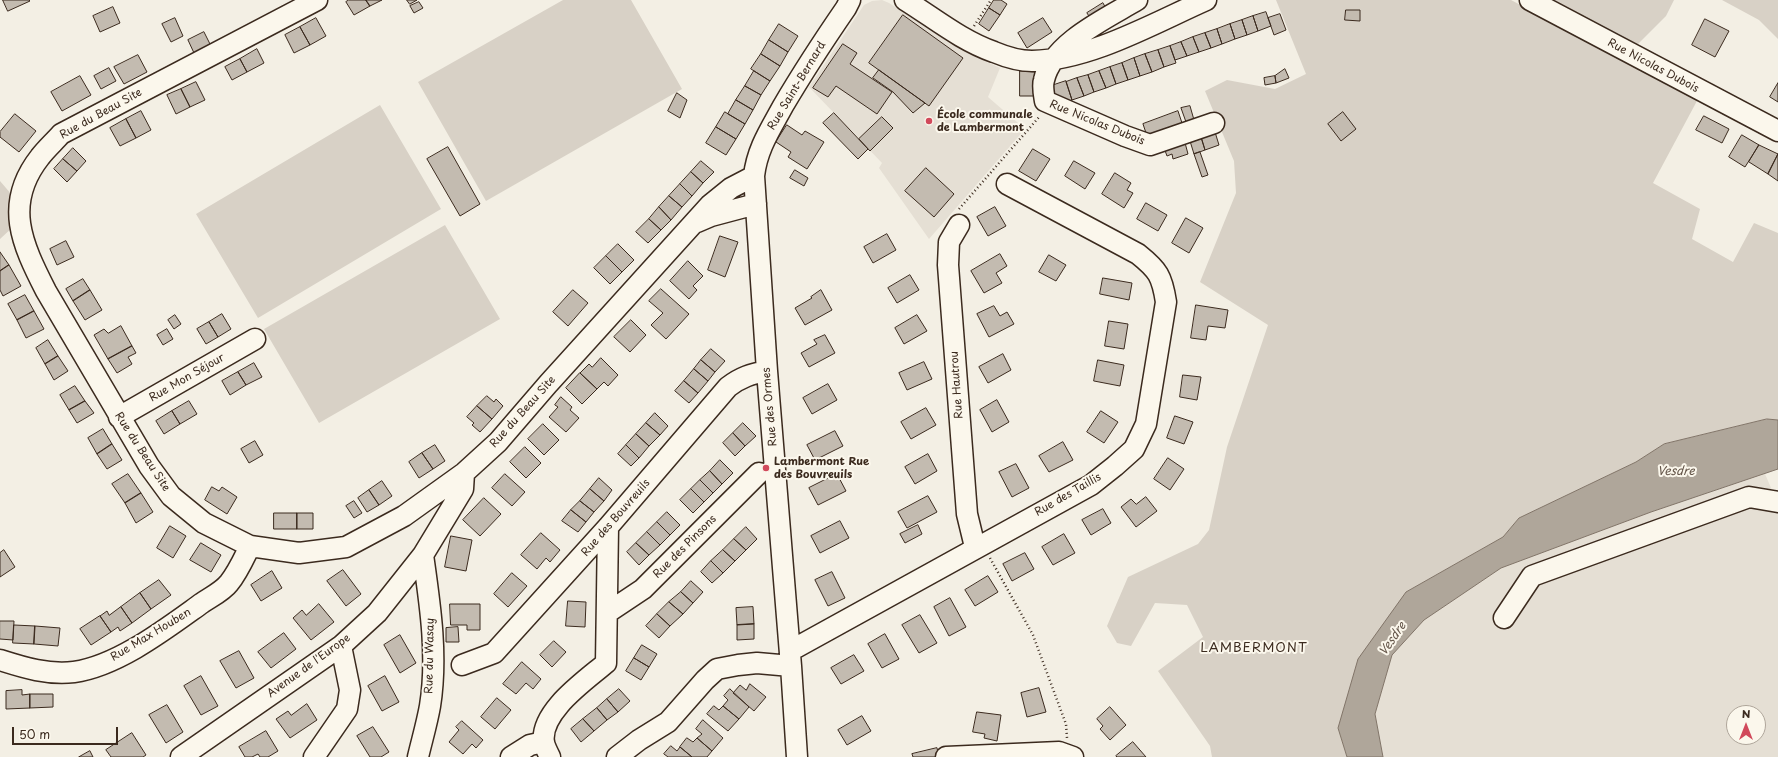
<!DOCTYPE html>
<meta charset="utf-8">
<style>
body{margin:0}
#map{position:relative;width:1778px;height:757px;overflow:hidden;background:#f3efe4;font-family:"Playpen Sans",sans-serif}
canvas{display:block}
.north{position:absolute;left:1726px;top:705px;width:40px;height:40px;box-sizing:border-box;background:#fbf7ec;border:1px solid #aea59a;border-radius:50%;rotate:0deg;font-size:11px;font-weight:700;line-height:16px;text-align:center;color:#3b2a1e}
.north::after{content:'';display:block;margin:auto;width:14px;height:18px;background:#d1495b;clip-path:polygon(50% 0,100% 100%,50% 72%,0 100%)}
.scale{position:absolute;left:12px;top:727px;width:106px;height:18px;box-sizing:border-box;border:2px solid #3b2a1e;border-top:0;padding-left:5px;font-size:12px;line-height:14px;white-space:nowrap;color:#3b2a1e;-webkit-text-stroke:3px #fbf7ec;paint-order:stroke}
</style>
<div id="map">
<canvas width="1778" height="757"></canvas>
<div class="north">N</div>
<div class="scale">50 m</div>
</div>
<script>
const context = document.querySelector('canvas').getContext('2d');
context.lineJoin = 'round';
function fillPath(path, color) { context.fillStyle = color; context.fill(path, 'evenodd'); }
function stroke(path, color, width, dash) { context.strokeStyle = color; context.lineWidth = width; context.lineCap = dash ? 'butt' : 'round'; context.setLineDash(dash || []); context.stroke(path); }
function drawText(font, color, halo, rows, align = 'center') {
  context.font = font + ' "Playpen Sans",sans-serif'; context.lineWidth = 4; context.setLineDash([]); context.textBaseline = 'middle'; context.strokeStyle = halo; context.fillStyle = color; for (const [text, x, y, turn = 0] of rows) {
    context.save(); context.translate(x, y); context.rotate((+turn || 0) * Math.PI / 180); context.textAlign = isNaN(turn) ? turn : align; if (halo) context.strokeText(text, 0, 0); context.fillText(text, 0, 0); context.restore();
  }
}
fillPath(new Path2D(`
 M882,0L889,3L966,52L1000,68L988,97L1025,129L929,239L879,168L882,163L809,87L864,5L872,1Z
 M1765,474L1778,504V757H1383L1375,714L1392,655L1424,620L1501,568L1651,512ZM1734,713H1758V737H1734Z`), '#e5dfd4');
fillPath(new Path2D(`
 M563,0H631L682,89L486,201L418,82Z
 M1276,0H1511L1698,99L1653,183L1700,209L1692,239L1733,262L1754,223L1778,233V420L1767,419L1664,444L1636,462L1519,518L1503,537L1406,592L1338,728L1347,757H1212L1210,746L1158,671L1203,637L1187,605L1155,603L1131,646L1117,643L1107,626L1128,577L1198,544L1209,530L1227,447L1268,325L1200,282L1236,193L1234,161L1205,91L1227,80L1275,89L1306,74Z
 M1547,0H1674L1666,16L1636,46Z
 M1722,0H1778V39L1759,20Z
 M380,105L441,209L258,318L196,214Z
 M0,181L12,195L14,226L0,239Z
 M445,225L500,319L319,423L264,329Z`), '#d8d1c6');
const water = new Path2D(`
 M1767,419L1778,420V469L1651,512L1501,568L1424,620L1392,655L1375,714L1383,757H1347L1338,728L1358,659L1406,592L1503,537L1519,518L1636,462L1664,444Z`);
fillPath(water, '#afa69a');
stroke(water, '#817468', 1);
const building = new Path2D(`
 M3,0H29L30,1L8,11Z
 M349,0H366L370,6L354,15L346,2Z
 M366,0H382L370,6Z
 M407,0H417L410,4Z
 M994,0H1001L1007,4L1000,15L989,8Z
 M419,2L423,8L414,13L410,6Z
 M1103,3L1108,12L1092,21L1087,13Z
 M113,7L120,23L100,32L93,16Z
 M989,8L1000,15L989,31L979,24Z
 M1346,10H1360V21L1345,20Z
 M1266,12L1271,26L1258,31L1253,16Z
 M1280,14L1286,30L1274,35L1268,18Z
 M903,15L963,58L929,106L869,63Z
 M1253,16L1258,31L1247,35L1242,20Z
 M175,18L183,36L171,42L162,24Z
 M316,18L326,36L310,45L300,27Z
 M1043,18L1052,32L1027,48L1018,33Z
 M1705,19L1729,31L1715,57L1692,45Z
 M1242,20L1247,35L1235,39L1230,24Z
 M779,24L798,36L788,52L769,40Z
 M1230,24L1235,39L1222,44L1217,29Z
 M300,27L310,45L294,53L285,35Z
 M1217,29L1222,44L1211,48L1205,33Z
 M204,32L210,44L194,53L188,40Z
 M1205,33L1211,48L1199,52L1193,37Z
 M1193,37L1199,52L1187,56L1181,42Z
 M769,40L788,52L780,66L761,54Z
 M1181,42L1187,56L1175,60L1170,46Z
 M843,44L857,53L850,64L892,92L877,114L836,86L828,97L813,88Z
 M1170,46L1176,63L1164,67L1158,50Z
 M257,49L264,63L247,72L240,59Z
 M1158,50L1164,67L1152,72L1145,54Z
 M761,54L780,66L770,81L751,69Z
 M1145,54L1152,72L1140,76L1134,58Z
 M138,55L147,72L124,84L114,67Z
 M1134,58L1140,76L1128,80L1122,63Z
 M240,59L247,72L232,80L225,67Z
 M1122,63L1128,80L1116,84L1110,67Z
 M1110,67L1116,84L1106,88L1099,71Z
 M109,68L116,81L101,89L94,76Z
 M1285,69L1289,78L1276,83L1275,76Z
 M879,70L925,103L913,113L893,92L873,78Z
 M754,71L770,81L761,95L745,86Z
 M1020,71L1039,72L1038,96H1020Z
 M1099,71L1106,88L1094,92L1088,75Z
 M1088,75L1094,92L1084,96L1077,78Z
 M80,76L91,95L62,111L51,92Z
 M1275,76L1276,83L1265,85L1264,78Z
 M1077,78L1084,96L1072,100L1066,82Z
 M1066,81L1072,100L1058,105L1051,86Z
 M196,82L205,100L190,107L181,89Z
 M1778,83V102L1770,97Z
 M745,86L761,95L753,110L736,100Z
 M181,89L190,107L176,114L167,95Z
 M677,93L687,100L680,118L668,111Z
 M736,100L753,110L745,124L728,114Z
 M1190,106L1194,120L1186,122L1181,108Z
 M141,111L151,130L136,138L126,119Z
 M1178,111L1182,123L1147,136L1143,124Z
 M725,112L745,124L736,139L716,127Z
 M1343,112L1356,129L1341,141L1328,124Z
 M834,113L868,149L858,159L823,123Z
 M15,114L36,131L19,152L0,137V132Z
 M1704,116L1729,129L1722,143L1696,130Z
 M882,117L893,128L870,151L859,139Z
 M126,119L136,138L120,146L110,128Z
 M787,125L802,135L805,131L824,142L807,169L788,157L791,152L776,142Z
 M716,127L736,139L726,155L706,143Z
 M1215,132L1219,145L1205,150L1201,137Z
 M1742,135L1759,145L1745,167L1729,157Z
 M1201,137L1205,150L1194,154L1190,141Z
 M1184,139L1188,154L1173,159L1172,154L1167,156L1163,145Z
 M1759,145L1778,154L1768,174L1749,162Z
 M448,147L480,204L460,216L427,159Z
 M73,148L86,161L77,171L63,159Z
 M1033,149L1050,159L1036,181L1019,171Z
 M1200,152L1208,175L1202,177L1194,154Z
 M1778,154V181L1768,174Z
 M63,159L77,171L67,182L54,169Z
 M701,161L714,172L703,183L691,172Z
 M1074,161L1095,173L1085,189L1065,176Z
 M926,168L954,194L934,217L905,191Z
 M795,170L808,178L804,186L790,178Z
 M691,172L703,183L692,196L680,184Z
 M1115,173L1131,183L1127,190L1133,193L1124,208L1102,194Z
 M680,184L692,196L682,207L669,196Z
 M669,196L682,207L671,220L659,207Z
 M1146,203L1167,215L1158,231L1137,219Z
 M659,207L671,220L661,230L649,219Z
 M995,207L1006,226L988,236L977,217Z
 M1186,218L1203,228L1189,253L1172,243Z
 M649,219L661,230L648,243L636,232Z
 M887,234L896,250L873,263L864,247Z
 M720,236L738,242L725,277L708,270Z
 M66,241L74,257L57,265L50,249Z
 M618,244L634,260L622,272L606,256Z
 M0,252L9,265L0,271Z
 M1000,254L1007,266L996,273L1002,283L984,293L971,271Z
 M1049,255L1066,265L1056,281L1039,272Z
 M606,256L622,272L610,284L594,268Z
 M688,261L703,276L693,286L697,290L689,299L670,281Z
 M9,265L21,286L3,296L0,290V271Z
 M910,275L919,290L897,303L888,288Z
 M1103,278L1132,283L1129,300L1100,294Z
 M83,279L90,290L73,301L66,289Z
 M661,289L689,314L666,339L651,325L663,313L649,301Z
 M90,290L102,310L85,320L73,301Z
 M573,290L588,303L568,326L553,312Z
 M821,290L832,310L805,325L795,308L812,298L811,297Z
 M25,295L34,311L17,320L8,304Z
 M1196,305L1228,310L1225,328L1208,326L1206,340L1191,338Z
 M994,306L1000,316L1007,312L1014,324L989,337L977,314Z
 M34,311L44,329L26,338L17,320Z
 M222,314L231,329L218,337L209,322Z
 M175,315L181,324L174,329L168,320Z
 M917,315L927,331L904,344L895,328Z
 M631,320L646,335L630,352L614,337Z
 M1109,321L1128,324L1124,349L1105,346Z
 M209,322L218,337L206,344L197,329Z
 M121,326L132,346L108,359L94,335L104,329L108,333Z
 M167,329L173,339L163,345L157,335Z
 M825,335L835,353L809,367L801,353L817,344L814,340Z
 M48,340L58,356L45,364L36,348Z
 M132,346L136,353L128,357L132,364L117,373L108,359Z
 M711,349L725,361L715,372L701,360Z
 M1003,354L1011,370L988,383L979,367Z
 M58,356L68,371L54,380L45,364Z
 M601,358L618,375L608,386L604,382L597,389L580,373L589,364L592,367Z
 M701,360L715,372L708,381L694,369Z
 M1098,360L1124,365L1120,386L1094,381Z
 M924,362L932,379L907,390L899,373Z
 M254,363L262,377L246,385L238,372Z
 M694,369L708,381L698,393L684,381Z
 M238,372L246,385L230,395L222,381Z
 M580,373L597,389L582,404L566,388Z
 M1183,375L1201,377L1197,400L1180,397Z
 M684,381L698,393L689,403L675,391Z
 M828,384L837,400L812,414L803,398Z
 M75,386L85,401L69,410L60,395Z
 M487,396L494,402L496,399L503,406L492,419L477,406Z
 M561,397L572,407L570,410L579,418L566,432L549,417L558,407L555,405Z
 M997,400L1009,422L992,432L980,410Z
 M85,401L94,413L77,423L69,410Z
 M189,401L197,414L180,424L172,411Z
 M477,406L492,419L480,432L472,425L474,423L467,417Z
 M926,408L936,425L911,439L901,422Z
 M172,411L180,424L164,434L156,421Z
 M1101,411L1118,422L1104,443L1087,432Z
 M655,413L668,426L660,435L646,423Z
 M1175,416L1193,422L1184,444L1167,438Z
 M646,423L660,435L649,446L636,434Z
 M743,423L756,436L745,446L733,433Z
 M543,424L559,440L544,455L528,439Z
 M103,429L112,444L97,454L88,438Z
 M835,431L843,446L815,460L807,445Z
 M733,433L745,446L735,456L723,443Z
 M636,434L649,446L639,458L626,445Z
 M255,441L263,455L249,463L241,449Z
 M1063,442L1073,460L1049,472L1039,456Z
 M112,444L122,460L107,469L97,454Z
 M435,445L445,461L433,469L422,453Z
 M626,445L639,458L631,466L618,454Z
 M525,447L541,463L526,478L510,462Z
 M422,453L433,469L419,478L409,462Z
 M928,454L937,471L915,484L905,467Z
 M1168,458L1184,469L1170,490L1154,479Z
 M720,460L733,473L722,484L710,471Z
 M1016,464L1029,488L1012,497L999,472Z
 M710,471L722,484L713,493L700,480Z
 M128,474L141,493L125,503L112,484Z
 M505,474L525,492L512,506L492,488Z
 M837,474L846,491L818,505L809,488Z
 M599,478L612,490L604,501L590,489Z
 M700,480L713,493L704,502L691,489Z
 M382,481L392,496L379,505L369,490Z
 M212,487L219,491L222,487L237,497L227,514L205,500Z
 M590,489L604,501L594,512L580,501Z
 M691,489L704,502L693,513L680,500Z
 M369,490L379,505L367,512L358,498Z
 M141,493L153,512L136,523L125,503Z
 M928,496L937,512L907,528L898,512Z
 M1146,497L1157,511L1136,527L1121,507L1131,499L1136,504Z
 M484,498L501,514L480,536L463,520Z
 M354,501L362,513L354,518L346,506Z
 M580,501L594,512L586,522L571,510Z
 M1103,509L1111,523L1091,535L1082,520Z
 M571,510L586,522L578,532L562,521Z
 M667,512L680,525L670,535L657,522Z
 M274,513H297V529H274Z
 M297,513H313V529H297Z
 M840,521L849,538L820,553L811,536Z
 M657,522L670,535L660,545L647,532Z
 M918,525L922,534L905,543L900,534Z
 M170,526L186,536L173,558L157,548Z
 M746,527L757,539L746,550L734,539Z
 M647,532L660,545L649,555L636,543Z
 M541,533L560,550L550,562L546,558L537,569L521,555Z
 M1064,534L1075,553L1053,565L1042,547Z
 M451,536L472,540L466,571L445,567Z
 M734,539L746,550L735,561L723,550Z
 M201,543L221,555L211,572L190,560Z
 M636,543L649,555L639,565L627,552Z
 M4,550L15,567L0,577V553Z
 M723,550L735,561L723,573L711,561Z
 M1025,553L1034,569L1012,581L1003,564Z
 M711,561L723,573L712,583L701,572Z
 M343,570L361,594L346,606L327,581Z
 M272,571L282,588L261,601L251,585Z
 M832,572L845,598L828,606L815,580Z
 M512,573L527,586L508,607L494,594Z
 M988,576L998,592L975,606L965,590Z
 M159,580L171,595L151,609L140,593Z
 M691,581L703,592L693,603L681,592Z
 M681,592L693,603L683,614L669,602Z
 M140,593L151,609L132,623L121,607Z
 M950,598L966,627L949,636L934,607Z
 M568,601L586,602L585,627L566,626Z
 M669,602L683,614L670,626L657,614Z
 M319,604L334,622L311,640L293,618L302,610L306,615Z
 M450,604H480V630H467V625H451Z
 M121,607L132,623L120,631L118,627L111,632L100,616L107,611L109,615Z
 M753,607L754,624L737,625L736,608Z
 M657,614L670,626L659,638L646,626Z
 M920,615L937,643L919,653L902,625Z
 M100,616L111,632L91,645L80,629Z
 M0,621H14L13,640L0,639Z
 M754,624V639L737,640V625Z
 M14,625L35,626L34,644L13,643Z
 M35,626L60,628L58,646L34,644Z
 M458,627L459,642H446V628Z
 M284,633L296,649L271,668L258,652Z
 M885,634L899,659L882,668L868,644Z
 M400,635L416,663L400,673L384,645Z
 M554,641L566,652L552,667L540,655Z
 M642,645L657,654L649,667L634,658Z
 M239,651L254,678L236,688L220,661Z
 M854,655L864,671L841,684L831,668Z
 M634,658L649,667L641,680L626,671Z
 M522,662L541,679L533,689L526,683L516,694L503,684Z
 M201,676L218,706L201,715L184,686Z
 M385,676L399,702L382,711L368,686Z
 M750,684L766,697L754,711L733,693L740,685L746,690Z
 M1039,688L1046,712L1027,717L1021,693Z
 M619,689L630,701L618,712L607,699Z
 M730,689L749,707L739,719L723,706L728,700L724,696Z
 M22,690V695L30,694V708L6,709V691Z
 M30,694H53V707L30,708Z
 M497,698L511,710L495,729L481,717Z
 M607,699L618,712L607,720L597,708Z
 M307,704L317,720L290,738L276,719L288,711L291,715Z
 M167,705L183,732L166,743L149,715Z
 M714,706L719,710L723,706L739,719L728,731L707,714Z
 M1110,707L1126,725L1110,740L1100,729L1103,726L1097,719Z
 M597,708L607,720L594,731L583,719Z
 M977,712L1001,715L997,741L984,738L985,734L973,732Z
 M862,716L871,731L847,745L838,730Z
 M583,719L594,731L581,742L571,729Z
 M703,720L723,738L712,751L697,738L702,734L696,729Z
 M462,721L483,740L476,748L472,744L463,754L449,742L459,730L456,727Z
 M373,727L389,752L381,757H370L357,736Z
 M266,731L278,751L268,757H260L258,754L252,757H245L239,747Z
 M132,733L146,755L143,757H111L106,750Z
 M687,738L693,742L697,738L712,751L707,757H692L680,747Z
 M1133,742L1146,757H1117L1116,756Z
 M671,746L677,751L680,747L692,757H668L664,754Z
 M937,748L939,757H913L912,754Z
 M90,751L93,757H79Z`);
fillPath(building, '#c3bbb0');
stroke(building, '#3b2a1e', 1);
const minor = new Path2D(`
 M317,0L61,134C54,142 46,149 40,157C3,204 22,244 46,291L149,466L171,496L204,523L250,546L299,553L346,547L404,516L464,473L498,442L548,384L710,205L731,188L754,176
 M905,0C934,18 962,41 994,52C1006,57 1020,61 1032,61C1090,60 1154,23 1206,0
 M1137,0C1107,18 1052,43 1044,80C1042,86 1044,95 1045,101L1125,136L1150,145L1214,123
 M1530,0L1778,131
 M697,222L711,216L756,204
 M959,225L949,242L948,265L967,514L975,547
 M119,417L255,339
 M607,613L643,589L759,473
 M1504,618L1532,576L1749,497L1778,502
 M790,651L1091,485L1115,466L1134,449L1146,424L1166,302C1162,276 1158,270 1138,254L1007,184
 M0,660C25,668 48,675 74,672C118,666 167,628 202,603C211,597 223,591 229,583C238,572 244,558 250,546
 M462,665L494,653L608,527L728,387C741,377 751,374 767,371
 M181,757L341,646L377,613L423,555L463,489L464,473
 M314,757L347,709L350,690L341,646
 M418,757C422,740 427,723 430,706C438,656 430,604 423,555
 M511,757L530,745L544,742
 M550,757C548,753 545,747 544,743C539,712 585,681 606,663L608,527
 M617,757L639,740L668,722L705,680L717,669L738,665L757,663L791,666
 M797,757L791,666L767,371L754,176C757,149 770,130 783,106C803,72 824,40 846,8L850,0
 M946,757L1059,752L1073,757`);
stroke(minor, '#3b2a1e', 23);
stroke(new Path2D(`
 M974,26L991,0
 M959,209L1040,116
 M990,558L1033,635L1066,724L1067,738`), '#3b2a1e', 2.5, [1, 3]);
stroke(minor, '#fbf7ec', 20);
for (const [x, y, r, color] of [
 [929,121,4,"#d1495b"],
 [766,468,4,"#d1495b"]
]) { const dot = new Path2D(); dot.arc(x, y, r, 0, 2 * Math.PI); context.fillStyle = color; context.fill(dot); stroke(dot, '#fbf7ec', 1.5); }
drawText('11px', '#3b2a1e', '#fbf7ec', [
 ["Rue Nicolas Dubois",1653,66,28],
 ["Rue Saint-Bernard",797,86,-59],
 ["Rue du Beau Site",101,114,-29],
 ["Rue Nicolas Dubois",1097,123,22],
 ["Rue Mon Séjour",187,378,-30],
 ["Rue Hautrou",957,385,-94],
 ["Rue des Ormes",770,407,-95],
 ["Rue du Beau Site",523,412,-48],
 ["Rue du Beau Site",142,452,57],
 ["Rue des Taillis",1068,495,-30],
 ["Rue des Bouvreuils",616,518,-49],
 ["Rue des Pinsons",685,547,-45],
 ["Rue Max Houben",151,635,-31],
 ["Rue du Wasay",430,656,-89],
 ["Avenue de l'Europe",309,666,-36]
]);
drawText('bold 11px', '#3b2a1e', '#fbf7ec', [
 ["École communale",937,115],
 ["de Lambermont",937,128],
 ["Lambermont Rue",774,462],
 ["des Bouvreuils",774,475]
], 'left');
drawText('italic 12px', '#645549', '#fbf7ec', [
 ["Vesdre",1676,472],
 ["Vesdre",1393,639,-55]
]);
context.letterSpacing = '1px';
drawText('13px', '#3b2a1e', '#fbf7ec', [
 ["LAMBERMONT",1254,648]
]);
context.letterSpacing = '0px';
</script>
